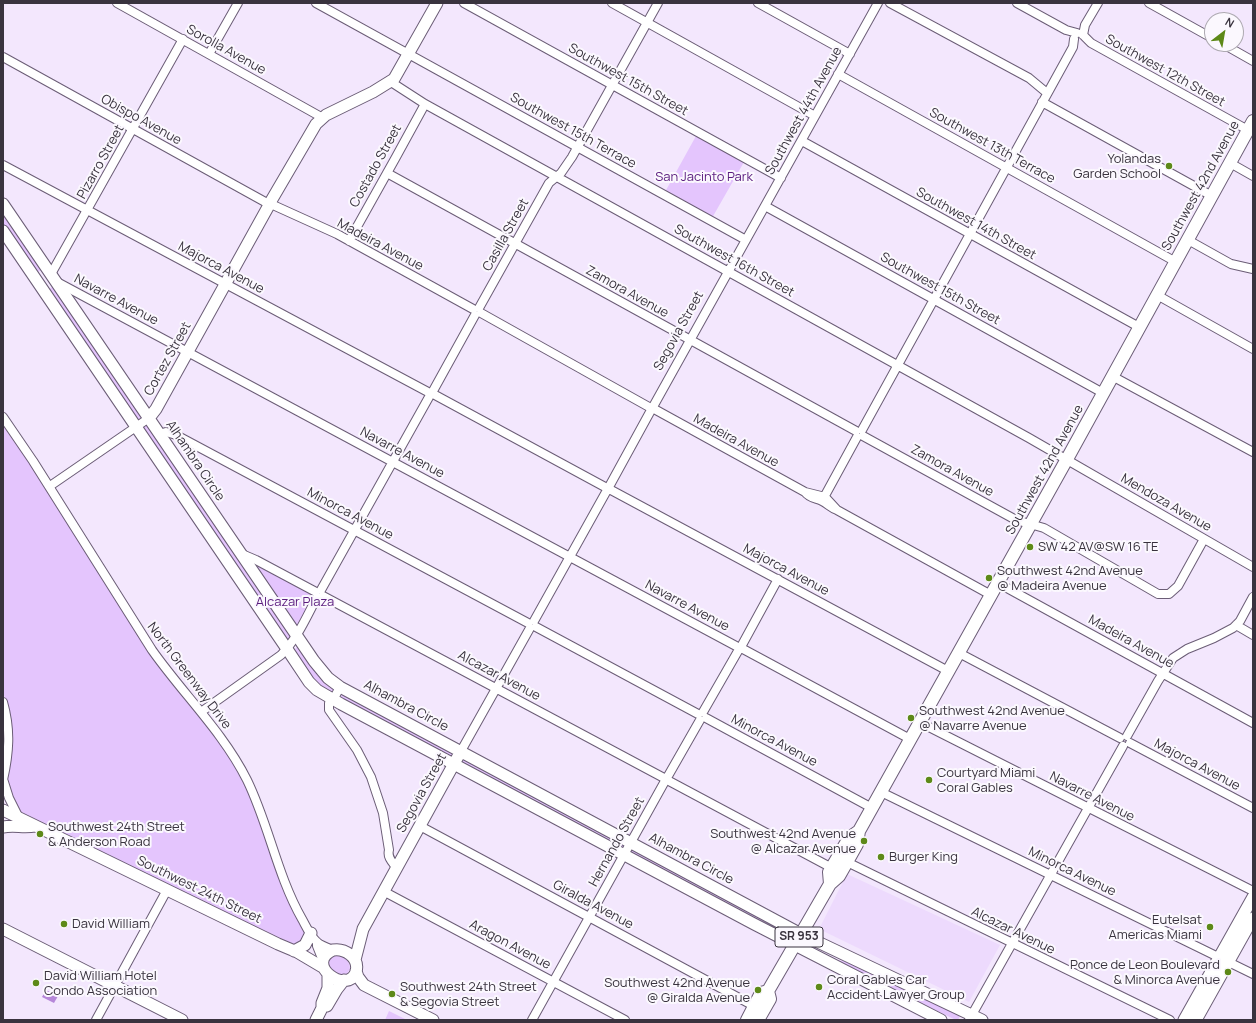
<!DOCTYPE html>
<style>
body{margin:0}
#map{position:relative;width:1256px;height:1023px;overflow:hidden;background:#f3e7fd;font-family:Manrope,sans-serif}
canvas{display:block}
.frame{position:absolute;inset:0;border:4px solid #39333e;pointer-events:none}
.north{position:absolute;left:1204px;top:12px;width:40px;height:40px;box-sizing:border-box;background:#fbf8fe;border:1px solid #ada9b1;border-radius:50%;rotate:31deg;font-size:11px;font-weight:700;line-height:16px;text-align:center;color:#39333e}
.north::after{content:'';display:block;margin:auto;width:14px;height:18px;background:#5d8918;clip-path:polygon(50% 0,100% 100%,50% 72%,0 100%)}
</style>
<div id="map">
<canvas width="1256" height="1023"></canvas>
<div class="frame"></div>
<div class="north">N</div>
</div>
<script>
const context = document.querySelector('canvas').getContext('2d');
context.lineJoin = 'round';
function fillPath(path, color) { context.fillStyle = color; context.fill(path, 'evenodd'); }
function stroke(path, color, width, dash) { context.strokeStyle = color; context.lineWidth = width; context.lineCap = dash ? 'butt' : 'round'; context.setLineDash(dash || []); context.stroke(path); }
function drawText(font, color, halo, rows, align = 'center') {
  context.font = font + ' Manrope,sans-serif'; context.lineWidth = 4; context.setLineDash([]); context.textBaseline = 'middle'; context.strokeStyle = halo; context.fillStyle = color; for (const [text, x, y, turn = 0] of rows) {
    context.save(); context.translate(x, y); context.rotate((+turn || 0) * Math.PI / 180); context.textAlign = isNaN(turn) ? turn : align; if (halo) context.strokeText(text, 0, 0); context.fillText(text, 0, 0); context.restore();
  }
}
fillPath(new Path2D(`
 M847,874L1000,945L969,1002L819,929Z`), '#eddafd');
fillPath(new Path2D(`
 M696,136L744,162L712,218L665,192Z
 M3,208L44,268L35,274L3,228Z
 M55,285L144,416L136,422L46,291Z
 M3,421L122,607L219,739L242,778L304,929L306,938L294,945L27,818L16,807L8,785L10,715L3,692Z
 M149,423L293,636L287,644L140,430Z
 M248,560L314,595L297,629Z
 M299,644L335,687L330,696L314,684L293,652Z
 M343,692L457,752L452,761L339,701Z
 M464,755L627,844L623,851L459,764Z
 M634,847L787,928L784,933L763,922L754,920L629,855Z
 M810,946L838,960L852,963L873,974L874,977L871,979L809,948Z
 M335,955C344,956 350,960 350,969L347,974C340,976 324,970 329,959C330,959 334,956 335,955Z
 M892,984H894L960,1016L958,1020H956L891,989L890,985Z
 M389,1011L407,1020H385Z`), '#e4c5fd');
fillPath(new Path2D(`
 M46,990L58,996L54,1003L42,997Z`), '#b687d9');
const street = new Path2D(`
 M117,3L323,118
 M316,3L746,240
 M464,3L781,178
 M612,3L815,116
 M758,3L850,54
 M890,3L1029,78L1047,93
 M1017,3L1066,30L1077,33
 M1149,3L1212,38
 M1083,35L1085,25L1098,3
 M1084,36L1091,43L1248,130
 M1223,44L1253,61
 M209,54L238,3
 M3,57L267,203
 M838,74L1176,262
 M391,82L425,104L1029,438L1253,567
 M1042,102L1212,196
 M802,141L1139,327
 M1230,163L1253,176
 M3,165L428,392
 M387,173L856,431
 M273,205L337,234L473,309
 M765,206L1103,393
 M1188,240L1231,264L1253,269
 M349,241L396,157L425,104
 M51,274L183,39
 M57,282L736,646
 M1157,295L1253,349
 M479,308L549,183L561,173L572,157L658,3
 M481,313L649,407
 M1112,376L1253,452
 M433,391L475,315
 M435,395L605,487
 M654,405L878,3
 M656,410L805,492C809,498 816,498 822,501C828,504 831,508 837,510L825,497L805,492
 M3,417L33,461L152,650C183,694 223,732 247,780C269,825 277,875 302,919C306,926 310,936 317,942C320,945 328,948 333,950
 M862,430L1073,47L1074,39
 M160,434L166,432L176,435L528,623
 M863,436L1016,520L1044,528L1158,594H1169L1178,586L1204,539
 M610,485L650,412
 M50,486L149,418
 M611,490L948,671
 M822,501L857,437
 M837,510L991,595
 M242,554L256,560L316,592
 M998,583L1253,723
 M321,590L429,397
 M323,596L664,778
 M534,621L606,492
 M1236,625L1253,635
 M536,627L698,714
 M742,645L778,579
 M743,649L910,739
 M959,653L1120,738
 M340,687L333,700L329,703V710L357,750L371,777L383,813L389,850C387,857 392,862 396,867
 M3,702C11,730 9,753 3,780
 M201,712L281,655C297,639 306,618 317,597
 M703,712L738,651
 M706,718L872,808
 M919,722L1253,891
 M1127,736L1158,681L1173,658L1187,649L1214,638L1233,628L1240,621L1253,597
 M1130,743L1253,808
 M461,751L530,628
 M668,776L700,720
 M3,779L9,798L19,818
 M669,781L832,868
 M881,792L1253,974
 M420,826L754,1006
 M847,862L1170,1020
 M383,891L625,1020
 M317,942V946L323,961
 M96,1020L167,890
 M532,1020L665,781
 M969,1020L1123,746`);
const secondary = new Path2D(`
 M271,201L316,124L326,115L373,92L394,79L437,3
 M3,204L314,661L328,678L340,687L801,934L982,1020
 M3,231L287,649L309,682L317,690L341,704L754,924L941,1020
 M149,418L156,409L268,207
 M3,810L278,944L297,952L324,968
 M3,827C14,825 24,828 35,826
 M3,929L182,1020
 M333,950C344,948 360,957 356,972C347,996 303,964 333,950Z
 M294,951L305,945L311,933
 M355,960L363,929L461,751
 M356,971L358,977L364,985L433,1020
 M327,1006L337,989L344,980
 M316,1020L322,1008V1003L328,988V975
 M1184,1020L1253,897
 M1196,1020L1253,918`);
const primary = new Path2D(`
 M830,884L829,872L849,838L859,831
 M747,1020L761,993L768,991
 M758,1020L770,999L768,991L830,884L839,876L847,862L857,844L859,831L1067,459L1253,121`);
stroke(street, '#6b5d76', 10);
stroke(secondary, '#6b5d76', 13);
stroke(primary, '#6b5d76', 14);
stroke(street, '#fff', 8);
stroke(secondary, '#fff', 11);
stroke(primary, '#fff', 12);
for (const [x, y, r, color] of [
 [1169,166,4,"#5d8918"],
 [1030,547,4,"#5d8918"],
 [989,578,4,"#5d8918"],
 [911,718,4,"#5d8918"],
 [929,780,4,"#5d8918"],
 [40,834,4,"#5d8918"],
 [864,841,4,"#5d8918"],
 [881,857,4,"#5d8918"],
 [64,924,4,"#5d8918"],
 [1210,927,4,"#5d8918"],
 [1228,972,4,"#5d8918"],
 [36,983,4,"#5d8918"],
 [819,987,4,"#5d8918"],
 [758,990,4,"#5d8918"],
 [392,994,4,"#5d8918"]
]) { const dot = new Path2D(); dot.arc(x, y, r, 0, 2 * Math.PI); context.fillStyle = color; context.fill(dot); stroke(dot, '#fbf8fe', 1.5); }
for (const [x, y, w] of [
 [799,937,48]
]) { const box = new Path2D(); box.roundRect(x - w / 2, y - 10, w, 20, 3); context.fillStyle = '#fbf8fe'; context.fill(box); stroke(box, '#39333e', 1); }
drawText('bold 12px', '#39333e', null, [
 ["SR 953",799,937]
]);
drawText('13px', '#39333e', '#fbf8fe', [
 ["Sorolla Avenue",226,50,29],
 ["Southwest 12th Street",1165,71,29],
 ["Southwest 15th Street",628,80,29],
 ["Southwest 44th Avenue",804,111,-61],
 ["Obispo Avenue",141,120,29],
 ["Southwest 15th Terrace",573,131,29],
 ["Southwest 13th Terrace",992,146,29],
 ["Pizarro Street",101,162,-61],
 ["Costado Street",376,166,-61],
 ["Southwest 42nd Avenue",1201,186,-61],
 ["Southwest 14th Street",976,224,29],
 ["Casilla Street",506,235,-61],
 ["Madeira Avenue",380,245,28],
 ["Southwest 16th Street",734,261,29],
 ["Majorca Avenue",221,268,28],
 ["Southwest 15th Street",940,289,29],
 ["Zamora Avenue",627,292,29],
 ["Navarre Avenue",116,300,28],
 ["Segovia Street",679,331,-61],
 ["Cortez Street",168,359,-61],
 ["Madeira Avenue",736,441,29],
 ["Navarre Avenue",402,453,28],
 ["Alhambra Circle",195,461,56],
 ["Southwest 42nd Avenue",1045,470,-61],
 ["Zamora Avenue",952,471,29],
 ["Mendoza Avenue",1166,503,30],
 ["Minorca Avenue",350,514,28],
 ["Majorca Avenue",786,570,28],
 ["Navarre Avenue",687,606,28],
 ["Madeira Avenue",1131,642,29],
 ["North Greenway Drive",189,676,53],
 ["Alcazar Avenue",499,676,28],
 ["Alhambra Circle",406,706,28],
 ["Minorca Avenue",774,741,28],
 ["Majorca Avenue",1197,765,28],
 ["Segovia Street",422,793,-61],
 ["Navarre Avenue",1092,797,27],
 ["Hernando Street",617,842,-61],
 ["Alhambra Circle",691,859,28],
 ["Minorca Avenue",1072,872,26],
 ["Southwest 24th Street",199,890,26],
 ["Giralda Avenue",593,905,28],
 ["Alcazar Avenue",1013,931,26],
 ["Aragon Avenue",510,945,28]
]);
drawText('13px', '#39333e', '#fbf8fe', [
 ["Yolandas",1161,159,"right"],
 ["Garden School",1161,174,"right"],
 ["SW 42 AV@SW 16 TE",1038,547],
 ["Southwest 42nd Avenue",997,571],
 ["@ Madeira Avenue",997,586],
 ["Southwest 42nd Avenue",919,711],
 ["@ Navarre Avenue",919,726],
 ["Courtyard Miami",937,773],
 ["Coral Gables",937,788],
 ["Southwest 24th Street",48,827],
 ["& Anderson Road",48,842],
 ["Southwest 42nd Avenue",856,834,"right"],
 ["@ Alcazar Avenue",856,849,"right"],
 ["Burger King",889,857],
 ["Eutelsat",1202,920,"right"],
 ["Americas Miami",1202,935,"right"],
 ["David William",72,924],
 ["Ponce de Leon Boulevard",1220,965,"right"],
 ["& Minorca Avenue",1220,980,"right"],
 ["David William Hotel",44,976],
 ["Condo Association",44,991],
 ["Coral Gables Car",827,980],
 ["Accident Lawyer Group",827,995],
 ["Southwest 42nd Avenue",750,983,"right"],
 ["@ Giralda Avenue",750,998,"right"],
 ["Southwest 24th Street",400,987],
 ["& Segovia Street",400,1002]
], 'left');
drawText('13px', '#5a1c7e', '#fbf8fe', [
 ["San Jacinto Park",704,177],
 ["Alcazar Plaza",295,602]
]);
</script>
